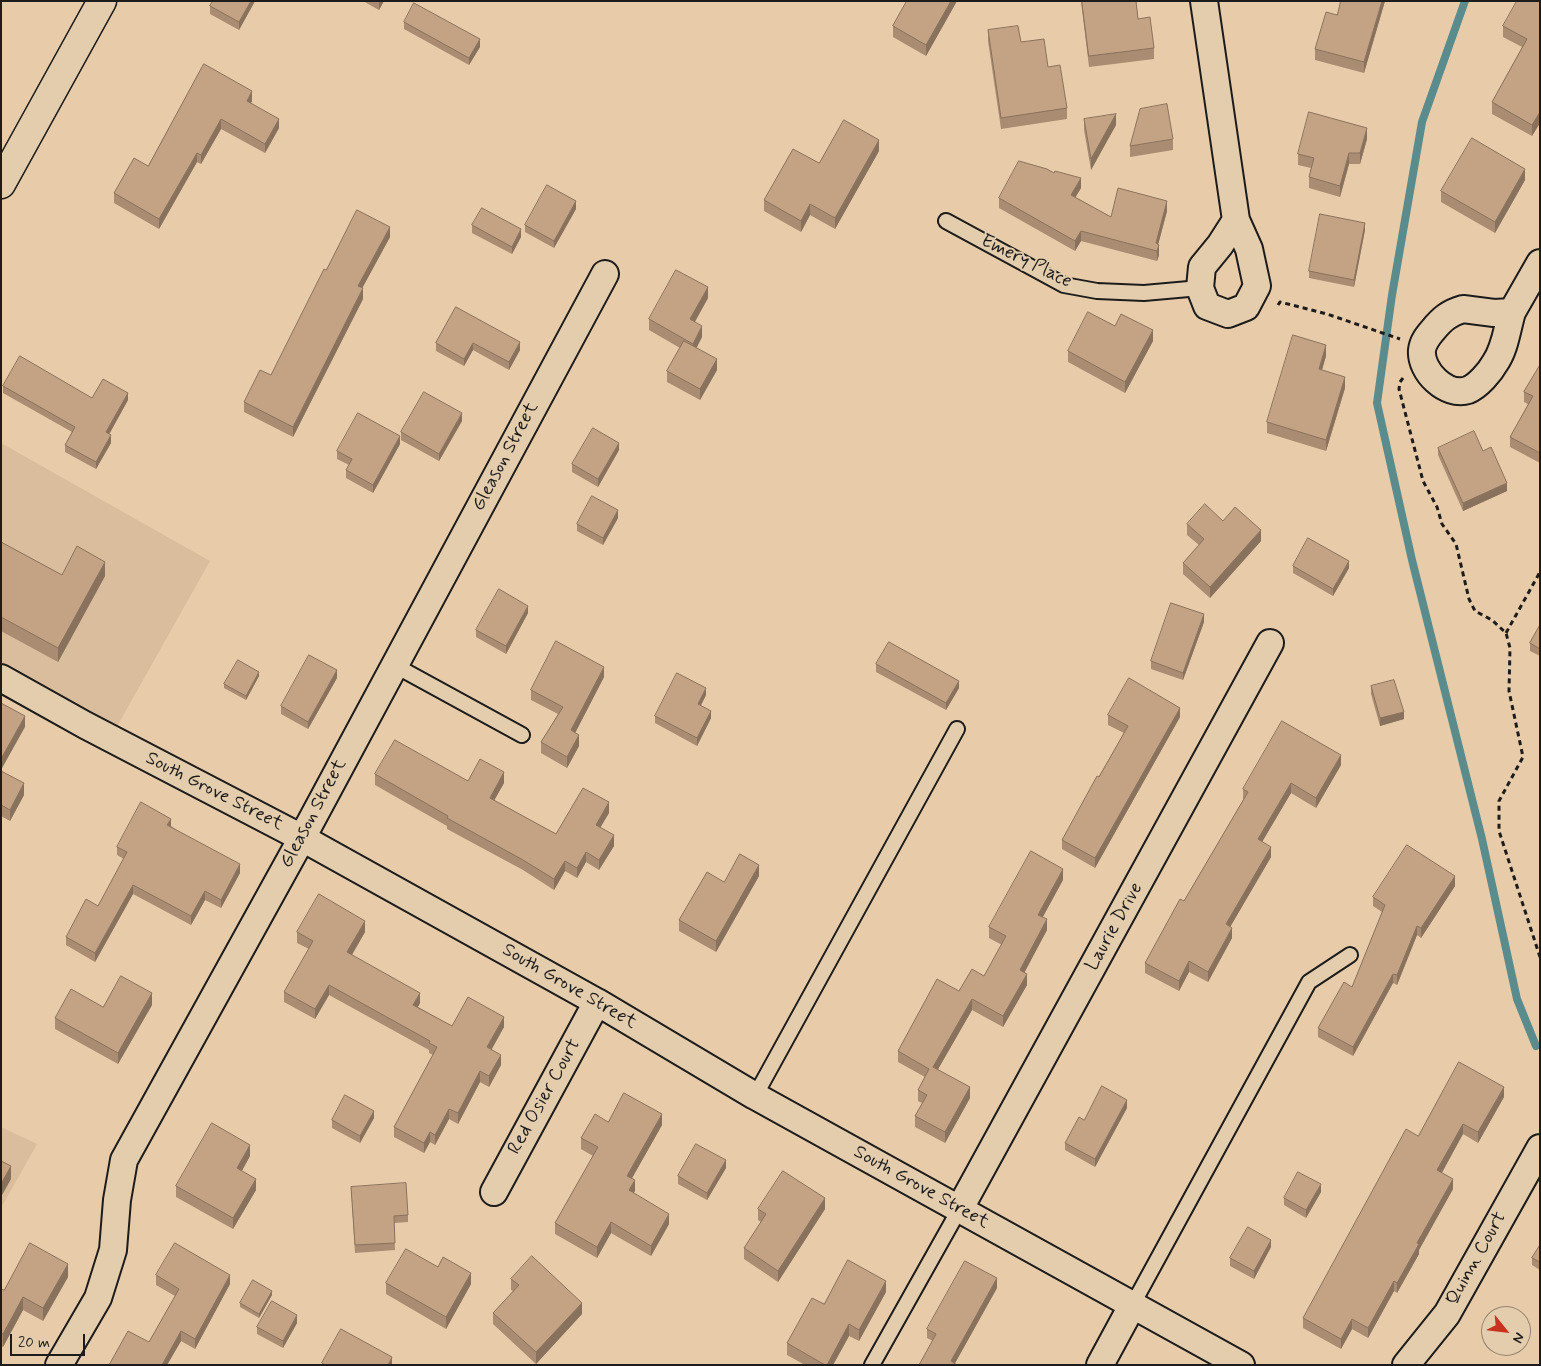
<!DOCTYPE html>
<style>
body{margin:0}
#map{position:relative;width:1541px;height:1366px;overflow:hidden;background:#e8ccaa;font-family:Mynerve,sans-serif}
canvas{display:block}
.frame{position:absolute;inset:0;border:2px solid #1c1c1c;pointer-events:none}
.north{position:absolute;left:1481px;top:1306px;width:50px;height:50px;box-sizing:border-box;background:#e4cdad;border:1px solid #948673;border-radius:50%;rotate:119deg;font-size:14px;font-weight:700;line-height:20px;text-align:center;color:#1c1c1c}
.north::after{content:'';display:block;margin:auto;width:18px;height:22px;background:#c8321e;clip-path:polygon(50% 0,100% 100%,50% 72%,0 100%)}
.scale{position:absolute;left:10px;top:1334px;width:75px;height:22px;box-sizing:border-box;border:2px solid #1c1c1c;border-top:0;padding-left:6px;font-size:15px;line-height:18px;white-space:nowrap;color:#1c1c1c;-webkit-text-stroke:4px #e4cdad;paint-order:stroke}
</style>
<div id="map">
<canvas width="1541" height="1366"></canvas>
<div class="frame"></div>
<div class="north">N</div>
<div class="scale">20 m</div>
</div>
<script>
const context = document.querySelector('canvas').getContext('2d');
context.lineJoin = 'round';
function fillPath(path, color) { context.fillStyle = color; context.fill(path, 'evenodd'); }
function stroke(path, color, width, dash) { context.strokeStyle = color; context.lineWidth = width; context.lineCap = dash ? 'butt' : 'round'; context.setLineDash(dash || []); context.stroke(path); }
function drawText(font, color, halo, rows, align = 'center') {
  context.font = font + ' Mynerve,sans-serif'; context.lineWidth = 4; context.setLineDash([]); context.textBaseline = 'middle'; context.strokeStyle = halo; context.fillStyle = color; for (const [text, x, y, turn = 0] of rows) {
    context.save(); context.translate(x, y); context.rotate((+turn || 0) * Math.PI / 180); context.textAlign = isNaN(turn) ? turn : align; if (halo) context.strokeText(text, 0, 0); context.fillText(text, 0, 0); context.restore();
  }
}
fillPath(new Path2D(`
 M1,443L210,561L106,746L1,688Z
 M1,1127L37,1144L1,1208Z`), '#d9bd9c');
stroke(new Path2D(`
 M1465,1L1422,122L1392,295L1377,403L1412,560L1482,839L1517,999L1536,1046`), '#5a8c8e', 8);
const lane = new Path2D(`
 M946,221L1064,285L1097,291L1144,293L1200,288
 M394,665L522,735
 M755,1096L957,729
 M1133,1304L1309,982L1350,955
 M872,1365L959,1210`);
const street = new Path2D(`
 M1204,1L1236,220L1249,249L1257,286L1246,307L1228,314L1207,306L1200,288L1202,267L1220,245L1236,220
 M1463,309L1494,313L1512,312C1507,329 1505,349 1495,363C1490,372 1478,386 1468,390C1446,397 1420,371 1422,350C1423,342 1427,337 1433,330C1442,319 1449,313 1463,309Z
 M1512,312L1540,263
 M1,678L85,725L302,838L597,1002L755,1096L1241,1365
 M494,1192L597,1002
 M959,1210L1270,643
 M59,1365L98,1298L113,1250L117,1200L124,1160L302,838L605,274
 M1100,1365L1133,1304
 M1406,1365L1447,1314L1540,1148`);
const secondary = new Path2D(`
 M1,184L102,1`);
stroke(lane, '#1c1c1c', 18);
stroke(street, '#1c1c1c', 30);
stroke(secondary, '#1c1c1c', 31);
stroke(new Path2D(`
 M1278,305L1280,302L1327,314L1400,339
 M1403,378L1400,382L1399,389L1423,481L1437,507L1442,524L1456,544L1469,599L1475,611L1492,620L1506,633L1510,648L1509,691L1523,757L1499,801V831L1540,957
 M1506,633L1540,572`), '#1c1c1c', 3, [5, 4]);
stroke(lane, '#e4cdad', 14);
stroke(street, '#e4cdad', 26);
stroke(secondary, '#e4cdad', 28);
fillPath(new Path2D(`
 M213,1H255L239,30L210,14V6Z
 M363,1H384L379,10Z
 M907,1H957L926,56L893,37V26Z
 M1081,1H1136L1138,19L1154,48V59L1089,67Z
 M1341,1H1385L1364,73L1315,60V49L1337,15Z
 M1540,1V123L1532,136L1492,114V102L1522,47L1503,37V26Z
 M404,22L480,47L469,65L404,29Z
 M988,30L1021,42L1048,67L1067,108V119L1001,129L988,41Z
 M204,64L252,101L251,103L279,128L265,153L221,129L201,164L197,162L159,229L114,203V193L148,166Z
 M1084,119L1116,125L1091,170L1084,130Z
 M1173,139V150L1130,157V146Z
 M1367,139L1360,164H1349L1340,197L1309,188V177L1311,168L1298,165V154Z
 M879,151L835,229L810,215L801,232L764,211V200Z
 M1525,180L1495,233L1441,202V191Z
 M1081,188L1075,197L1111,217L1167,211L1158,244L1159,255L1157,261L1081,241L1075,251L999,208V198Z
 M576,209L554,248L525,232V225Z
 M472,225L521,237L512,254L472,233Z
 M1365,230L1354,287L1309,278V271Z
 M390,237L362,288L363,299L293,437L244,412V402L271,375L326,270Z
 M708,298L695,322L702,337L696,348L717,370L700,400L667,382V371L680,348L649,330V319Z
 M456,307L520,350L509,370L473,350L464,366L436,351V343Z
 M1115,326L1153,341L1125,393L1068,362V351Z
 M1326,356L1322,370L1345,388L1326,451L1267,433V422Z
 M1540,365V463L1510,447V437L1528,404L1524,402V392Z
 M3,386L92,398L128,400L109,434L111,443L96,469L65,452V445L72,432L3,393Z
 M462,421L439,461L401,440V432Z
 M400,444L373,493L346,478V470L349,465L337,459V451Z
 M1438,448L1483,451L1507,491L1463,511L1438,455Z
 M619,450L598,487L572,472V464Z
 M618,518L603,545L577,531V524Z
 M1223,521L1261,541L1210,598L1183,574V563L1199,545L1187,535V524Z
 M1,542L62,575L105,576L58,662L1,631Z
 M1293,566L1349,568L1333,596L1293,573Z
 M528,613L506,654L476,637V630Z
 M1204,622L1183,680L1151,669V661Z
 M1540,625V656L1530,651V643Z
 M876,664L959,688L946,710L876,672Z
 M259,676L246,700L224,688V684Z
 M604,677L575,733L579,746L567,768L541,753V742L558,714L531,700V690Z
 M337,678L308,729L281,714V706Z
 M1371,686L1404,719L1380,726L1371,694Z
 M706,695L701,705L711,718L697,746L655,723V716Z
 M1108,715L1180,717L1095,868L1062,849V840L1124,733L1108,725Z
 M1341,765L1316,808L1291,793L1262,841L1271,857L1230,927L1232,938L1208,982L1189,972L1179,991L1145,973V963L1184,901L1243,800V789Z
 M1,771L24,795L10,821L1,816Z
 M375,774L504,783L494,800L556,834L609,813L600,827L614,846L599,870L586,862L577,878L565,871L554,890L523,870L447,829V826L375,785Z
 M171,826L240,873L221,908L205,900L191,925L133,894L95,962L66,945V937L98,906L124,859L117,855V847Z
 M759,876L716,952L679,931V920L724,882Z
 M1063,880L1042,917L1047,930L1024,972L1027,985L1003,1027L972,1010L938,1069L970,1098L945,1143L915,1127V1116L922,1103L918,1101V1090L925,1077L898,1062V1051L959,991L984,976L1002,945L989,938V927Z
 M1455,886L1421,938L1417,935L1397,985L1393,983L1353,1056L1318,1037V1028L1352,987L1382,912L1373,906V897Z
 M297,932H365L352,955L420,1003L418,1007L452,1026L504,1027L492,1049L501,1065L489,1087L480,1082L458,1124L449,1119L435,1145L430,1142L424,1153L394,1137V1127L433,1055L429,1053V1050L329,995L315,1019L284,1002V992L309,949L297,943Z
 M152,1005L118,1064L55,1029V1018L103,1007Z
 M1504,1097L1478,1143L1463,1134L1442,1173L1453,1189L1419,1250V1254L1397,1293L1394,1291L1368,1338L1352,1329L1341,1349L1303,1328V1318L1418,1136Z
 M1127,1108L1095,1167L1065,1150V1143L1084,1120Z
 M374,1118L360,1143L332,1128V1120Z
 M608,1122L662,1125L632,1178L635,1191L633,1193L669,1224L651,1256L611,1233L597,1258L555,1234V1223L593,1156L581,1149V1138Z
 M250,1156L242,1171L256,1190L233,1229L176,1197V1186Z
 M726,1168L707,1200L678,1184V1176Z
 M351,1187L408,1215V1222L394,1223L395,1250L355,1253Z
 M1321,1192L1306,1218L1284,1205V1198Z
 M758,1209H825L778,1282L744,1259V1248L761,1222L758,1220Z
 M1540,1245V1270L1532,1265V1258Z
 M1271,1247L1254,1279L1230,1266V1258Z
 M438,1267L471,1284L446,1329L386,1294V1283Z
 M156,1275L230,1284L195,1349L181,1341L167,1365H109L149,1342L175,1296L156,1285Z
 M68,1277L43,1321L23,1310L3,1347L1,1346V1289L4,1290Z
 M511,1279L582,1314L536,1364L493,1324V1313L513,1291L511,1290Z
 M997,1288L955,1363L919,1365L933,1341L927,1338V1329Z
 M886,1292L859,1341L849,1336L833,1365H805L787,1355V1343L824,1304Z
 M272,1295L259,1318L240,1307V1303Z
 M297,1323L283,1348L257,1334V1327Z`), '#a98c72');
fillPath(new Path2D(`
 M251,1H255L239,30V22Z
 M379,1H384L379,10Z
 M951,1H957L926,56V45Z
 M1382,1H1385L1364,73V62Z
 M480,39V47L469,65V58Z
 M252,91V101L247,110V101Z
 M1540,112V123L1532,136V125Z
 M1116,114V125L1091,170V159Z
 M221,119V129L201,164V155Z
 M279,119V128L265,153V144Z
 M1367,128V139L1360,164V153Z
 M879,140V151L835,229V218Z
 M197,153V162L159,229V219Z
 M1349,153V164L1340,197V186Z
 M1525,169V180L1495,233V222Z
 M1081,178V188L1071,205V195Z
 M576,201V209L554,248V241Z
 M1167,201V211L1156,253V243Z
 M810,204V215L801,232V221Z
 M1365,223V230L1354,287V280Z
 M390,227V237L358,296V286Z
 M521,229V237L512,254V247Z
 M1081,231V241L1075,251V241Z
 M1159,245V255L1157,261V251Z
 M708,287V298L690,330V319Z
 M363,288V299L293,437V427Z
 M702,326V337L693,355V344Z
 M1153,330V341L1125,393V382Z
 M520,342V350L509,370V362Z
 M473,343V350L464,366V359Z
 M1326,345V356L1319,380V369Z
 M717,359V370L700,400V389Z
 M1345,377V388L1326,451V440Z
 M128,393V400L106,440V432Z
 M462,413V421L439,461V454Z
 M111,435V443L96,469V462Z
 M400,436V444L373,493V485Z
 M619,443V450L598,487V479Z
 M1507,483V491L1463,511V503Z
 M618,510V518L603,545V538Z
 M1261,530V541L1210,598V587Z
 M1349,561V568L1333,596V589Z
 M105,562V576L58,662V648Z
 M528,606V613L506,654V646Z
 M1204,614V622L1183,680V673Z
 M604,667V677L571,741V730Z
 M337,670V678L308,729V722Z
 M259,672V676L246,700V696Z
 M959,681V688L946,710V703Z
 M706,688V695L698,711V704Z
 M1180,708V717L1095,868V858Z
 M711,711V718L697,746V738Z
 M1404,712V719L1380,726V718Z
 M25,716V727L1,770V759Z
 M579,735V746L567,768V757Z
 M1341,755V765L1316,808V798Z
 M504,772V783L490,808V798Z
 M24,783V795L10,821V810Z
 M1291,783V793L1258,849V839Z
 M609,802V813L596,835V825Z
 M171,819V827L167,825Z
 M614,835V846L599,870V860Z
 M1271,847V857L1226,934V924Z
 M586,852V862L577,878V868Z
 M565,861V871L554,890V879Z
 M240,864V873L221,908V900Z
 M759,865V876L716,952V941Z
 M1063,869V880L1038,926V915Z
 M1455,876V886L1421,938V928Z
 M133,885V894L95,962V953Z
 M205,891V900L191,925V916Z
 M1047,919V930L1020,981V970Z
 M365,921V932L347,963V952Z
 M1417,926V935L1397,985V975Z
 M1232,928V938L1208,982V972Z
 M1189,961V972L1179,991V981Z
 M1027,974V985L1003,1027V1016Z
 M1393,974V983L1353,1056V1047Z
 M329,985V995L315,1019V1009Z
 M152,993V1005L118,1064V1053Z
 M420,993V1003L413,1015V1005Z
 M972,999V1010L933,1078V1067Z
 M504,1017V1027L487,1057V1047Z
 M501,1055V1065L489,1087V1076Z
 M480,1071V1082L458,1124V1113Z
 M970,1087V1098L945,1143V1132Z
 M1504,1087V1097L1478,1143V1132Z
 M1127,1100V1108L1095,1167V1159Z
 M449,1109V1119L435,1145V1135Z
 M374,1111V1118L360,1143V1136Z
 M662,1114V1125L627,1187V1176Z
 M1463,1124V1134L1437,1181V1170Z
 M430,1132V1142L424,1153V1143Z
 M250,1145V1156L237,1179V1168Z
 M726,1160V1168L707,1200V1193Z
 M11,1166V1179L1,1197V1184Z
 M256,1179V1190L233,1229V1218Z
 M1453,1179V1189L1419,1250V1254L1397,1293V1283L1417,1243Z
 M635,1180V1191L629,1201V1190Z
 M1321,1184V1192L1306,1218V1210Z
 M825,1198V1209L778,1282V1271Z
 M669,1214V1224L651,1256V1246Z
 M611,1222V1233L597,1258V1247Z
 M1271,1240V1247L1254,1279V1271Z
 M68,1264V1277L43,1321V1308Z
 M471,1273V1284L446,1329V1317Z
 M230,1275V1284L195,1349V1339Z
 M997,1278V1288L954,1365L951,1361Z
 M886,1281V1292L859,1341V1330Z
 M1394,1281V1291L1368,1338V1328Z
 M272,1291V1295L259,1318V1314Z
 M23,1297V1310L3,1347V1334Z
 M582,1303V1314L536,1364V1352Z
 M297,1315V1323L283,1348V1341Z
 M1352,1319V1329L1341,1349V1339Z
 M849,1324V1336L833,1365H827Z
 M181,1331V1341L167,1365H162Z
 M392,1357V1365H388Z`), '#89725d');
const building = new Path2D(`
 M213,1H251L239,22L210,6Z
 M907,1H951L926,45L893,26Z
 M1082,1H1136L1138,19L1150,17L1154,48L1089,56Z
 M1341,1H1382L1364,62L1315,49L1326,12L1337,15Z
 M1517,1H1540V112L1532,125L1492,102L1527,39L1503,26Z
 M414,3L480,39L469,58L404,22Z
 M1018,26L1021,42L1044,39L1048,67L1060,65L1067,108L1001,118L988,30Z
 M204,64L252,91L247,101L279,119L265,144L221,119L201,155L197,153L159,219L114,193L134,158L148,166Z
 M1167,104L1173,139L1130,146L1140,109Z
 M1309,112L1367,128L1360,153H1349L1340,186L1309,177L1314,158L1298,154Z
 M1116,114L1091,159L1084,119Z
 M844,120L879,140L835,218L810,204L801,221L764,200L793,149L819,163Z
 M1472,138L1525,169L1495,222L1441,191Z
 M1019,161L1047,169L1054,173L1055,171L1081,178L1071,195L1111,217L1118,188L1167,201L1156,243L1159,245L1157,251L1081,231L1075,241L999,198Z
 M547,185L576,201L554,241L525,225Z
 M482,208L521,229L512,247L472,225Z
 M357,210L390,227L358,286L363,288L293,427L244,402L260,370L271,375L324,269L326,270Z
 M1320,214L1365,223L1354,280L1309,271Z
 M676,270L708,287L690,319L702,326L693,344L649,319Z
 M456,307L520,342L509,362L473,343L464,359L436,343Z
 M1088,312L1115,326L1121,314L1153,330L1125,382L1068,351Z
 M1293,335L1326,345L1319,369L1345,377L1326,440L1267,422Z
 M684,341L717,359L700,389L667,371Z
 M20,356L92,398L103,379L128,393L106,432L111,435L96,462L65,445L75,427L3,386Z
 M1540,365V453L1510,437L1533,396L1524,392Z
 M424,392L462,413L439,454L401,432Z
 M358,413L400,436L373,485L346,470L352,459L337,451Z
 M593,428L619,443L598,479L572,464Z
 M1474,431L1483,451L1491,447L1507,483L1463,503L1438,448Z
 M592,496L618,510L603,538L577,524Z
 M1205,504L1223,521L1235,507L1261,530L1210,587L1183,563L1204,539L1187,524Z
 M1308,538L1349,561L1333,589L1293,566Z
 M1,542L62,575L77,546L105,562L58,648L1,617Z
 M499,589L528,606L506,646L476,630Z
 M1171,603L1204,614L1183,673L1151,661Z
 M1540,625V649L1530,643Z
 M556,641L604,667L571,730L579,735L567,757L541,742L563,707L531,690Z
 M889,642L959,681L946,703L876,664Z
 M309,655L337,670L308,722L281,706Z
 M238,660L259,672L246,696L224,684Z
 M677,673L706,688L698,704L711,711L697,738L655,716Z
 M1129,678L1180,708L1095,858L1062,840L1097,776L1099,777L1128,726L1108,715Z
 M1394,680L1404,712L1380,718L1371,686Z
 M1,703L25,716L1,759Z
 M1282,721L1341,755L1316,798L1291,783L1258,839L1271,847L1226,924L1232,928L1208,972L1189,961L1179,981L1145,963L1180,899L1184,901L1248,792L1243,789Z
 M395,740L468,781L480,759L504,772L490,798L556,834L583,788L609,802L596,825L614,835L599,860L586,852L577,868L565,861L554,879L523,860L447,818L448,816L375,774Z
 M1,771L24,783L10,810L1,805Z
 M141,802L171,819L167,825L240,864L221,900L205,891L191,916L133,885L95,953L66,937L86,899L98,906L127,852L117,847Z
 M1407,845L1455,876L1421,928L1417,926L1397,975L1393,974L1353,1047L1318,1028L1344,982L1352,987L1385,905L1373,897Z
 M1031,851L1063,869L1038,915L1047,919L1020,970L1027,974L1003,1016L972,999L933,1067L970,1087L945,1132L915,1116L927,1095L918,1090L929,1069L898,1051L937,979L959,991L972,969L984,976L1006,936L989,927Z
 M740,854L759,865L716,941L679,920L707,872L724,882Z
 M319,894L365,921L347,952L420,993L413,1005L452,1026L468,997L504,1017L487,1047L501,1055L489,1076L480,1071L458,1113L449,1109L435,1135L430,1132L424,1143L394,1127L437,1047L429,1043L430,1041L329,985L315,1009L284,992L313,941L297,932Z
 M121,976L152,993L118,1053L55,1018L71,989L103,1007Z
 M1459,1062L1504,1087L1478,1132L1463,1124L1437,1170L1453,1179L1417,1243L1419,1244L1397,1283L1394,1281L1368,1328L1352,1319L1341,1339L1303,1318L1406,1129L1418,1136Z
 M1102,1086L1127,1100L1095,1159L1065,1143L1079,1117L1084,1120Z
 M624,1093L662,1114L627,1176L635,1180L629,1190L669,1214L651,1246L611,1222L597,1247L555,1223L598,1147L581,1138L595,1114L608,1122Z
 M345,1095L374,1111L360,1136L332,1120Z
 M212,1123L250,1145L237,1168L256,1179L233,1218L176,1186Z
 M696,1144L726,1160L707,1193L678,1176Z
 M1,1161L11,1166L1,1184Z
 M783,1171L825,1198L778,1271L744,1248L766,1214L758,1209Z
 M1298,1172L1321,1184L1306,1210L1284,1198Z
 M406,1183L408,1215L394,1216L395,1243L355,1245L351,1187Z
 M1248,1227L1271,1240L1254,1271L1230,1258Z
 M30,1243L68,1264L43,1308L23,1297L3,1334L1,1333V1289L4,1290Z
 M175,1243L230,1275L195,1339L181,1331L162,1365H109L128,1331L149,1342L179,1289L156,1275Z
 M1540,1245V1262L1532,1258Z
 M406,1249L438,1267L443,1257L471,1273L446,1317L386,1283Z
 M532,1256L582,1303L536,1352L493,1313L519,1285L511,1279Z
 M848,1260L886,1281L859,1330L849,1324L827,1365H825L787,1343L812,1298L824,1304Z
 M965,1261L997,1278L951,1361L957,1365H919L936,1334L927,1329Z
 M253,1280L272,1291L259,1314L240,1303Z
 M272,1301L297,1315L283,1341L257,1327Z
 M341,1329L392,1357L388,1365H325L322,1363Z`);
fillPath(building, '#c4a385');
stroke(building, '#89725d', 1);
drawText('19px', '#1c1c1c', '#e4cdad', [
 ["Emery Place",1026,262,26],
 ["Gleason Street",506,457,-62],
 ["South Grove Street",214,792,27],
 ["Gleason Street",314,814,-62],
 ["Laurie Drive",1115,927,-61],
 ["South Grove Street",569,987,30],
 ["Red Osier Court",545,1097,-61],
 ["South Grove Street",921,1188,29],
 ["Quinn Court",1477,1259,-61]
]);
</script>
